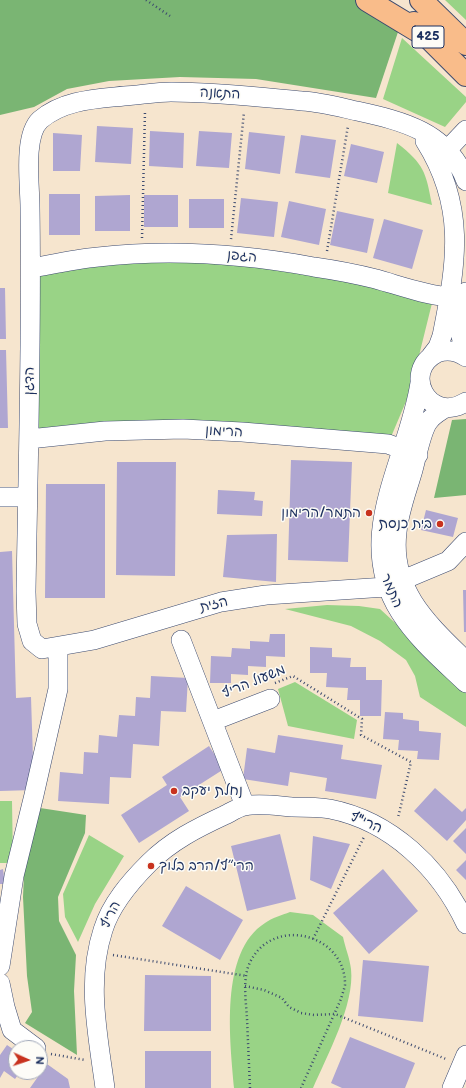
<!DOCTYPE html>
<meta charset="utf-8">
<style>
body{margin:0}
#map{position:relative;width:466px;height:1088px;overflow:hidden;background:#f6e5ce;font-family:"Balsamiq Sans",sans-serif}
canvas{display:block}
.north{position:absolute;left:8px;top:1040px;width:40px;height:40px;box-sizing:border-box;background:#fdfcf7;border:1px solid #a3aaba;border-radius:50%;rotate:93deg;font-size:11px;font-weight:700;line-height:16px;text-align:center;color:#1b2f5e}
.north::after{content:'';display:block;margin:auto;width:14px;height:18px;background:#c8321e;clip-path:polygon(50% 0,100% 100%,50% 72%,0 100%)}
</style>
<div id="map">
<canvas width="466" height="1088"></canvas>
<div class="north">N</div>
</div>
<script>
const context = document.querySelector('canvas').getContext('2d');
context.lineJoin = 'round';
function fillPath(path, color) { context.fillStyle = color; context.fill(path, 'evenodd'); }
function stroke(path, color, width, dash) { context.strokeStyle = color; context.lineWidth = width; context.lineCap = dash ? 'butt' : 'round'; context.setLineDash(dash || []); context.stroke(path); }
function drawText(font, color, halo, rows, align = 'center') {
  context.font = font + ' "Balsamiq Sans","Playpen Sans Hebrew",sans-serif'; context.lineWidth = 3; context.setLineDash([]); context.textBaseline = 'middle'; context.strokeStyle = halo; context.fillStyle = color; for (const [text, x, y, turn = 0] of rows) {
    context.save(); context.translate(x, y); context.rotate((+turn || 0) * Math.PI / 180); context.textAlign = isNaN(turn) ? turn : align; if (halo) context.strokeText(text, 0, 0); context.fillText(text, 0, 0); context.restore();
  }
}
fillPath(new Path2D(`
 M445,0H466V20Z
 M402,38L466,97V102L445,127L383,99Z
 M397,143C424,164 426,172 432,205L388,193Z
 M165,253L434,295L410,392L388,444L242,432L29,439L32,268Z
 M327,605L359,606L380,609L426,651L466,693V727L420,697L415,676L406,660L380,641L351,626L285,609Z
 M295,682L357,720L354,739L288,726L278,689Z
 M0,801H12L13,863H0Z
 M89,835L124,856L95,904L78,942L65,917L63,894Z
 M290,912L313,915L343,937C345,947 350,959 351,969C355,1004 327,1056 313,1088H234C230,1041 219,952 265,923C272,918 282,915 290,912Z`), '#99d386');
fillPath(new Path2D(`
 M0,0H372L403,17L376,98L256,79L180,77L109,81L67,89L34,107L0,115Z
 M466,419V495L434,498L452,420Z
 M27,806L86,815L85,833L58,897L59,921L76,955L74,991L77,1055L25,1023L32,1012L27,976L23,897Z`), '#7ab573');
fillPath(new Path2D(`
 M97,126L133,128L131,164L95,162Z
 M150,131L184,133L183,168L149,166Z
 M199,131L232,133L229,168L196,166Z
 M249,132L285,136L280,174L245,169Z
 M53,133L82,135L80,171H53Z
 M301,135L336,140L330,178L295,173Z
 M351,144L384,152L377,183L344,176Z
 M49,194H80V235H49Z
 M130,195V231H95V196Z
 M144,195H178V227H144Z
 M241,198L278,202L274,237L237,233Z
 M189,199H224V228H189Z
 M289,201L326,209L319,245L281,237Z
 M337,211L374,219L367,253L330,245Z
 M384,219L423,230L412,269L373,258Z
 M0,288H5L6,339H0Z
 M0,350H6L8,428H0Z
 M291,460L352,462L348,562L288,560Z
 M117,462H176L175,576L116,575Z
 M46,484H105V598H45Z
 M218,490L255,492L254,500L263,501L262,516L217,514Z
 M426,510L458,518L453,537L421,530Z
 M277,534L276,582L223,577L227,535Z
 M12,551L16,698L31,697L34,790L0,791V552Z
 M463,590H466V632H464Z
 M270,634H285V657L266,656V667L248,666V675L231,674V683H210L211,656L231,657L232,648L250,649V641L269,642Z
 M310,647L332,648V657L351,658L350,667H366V680H382L381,716H360V700H347L348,688L326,687L327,673H310Z
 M151,676L188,678L186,712L161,711L159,746L133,744L131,778L110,777L109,804L58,801L60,772L83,774L84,752L98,753L99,735L117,737L119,715L135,716L136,697L150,698Z
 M385,712L403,713V719L419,721V731L441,733L439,760L417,759L418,751L398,750L399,740L383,739Z
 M278,735L343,745L341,759L382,765L376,799L325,791L327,778L290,772L288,786L243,779L247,748L275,753Z
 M209,746L224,769L180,797L189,811L139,843L121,815L167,785L162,777Z
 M435,788L462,812L466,808V820L447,841L414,811Z
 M466,828V854L453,841Z
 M280,834L296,899L247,911L231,846Z
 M313,836L350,844L331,889L310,880Z
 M466,860V880L456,870Z
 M3,869L5,884H0V870Z
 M383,869L418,911L369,954L333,913Z
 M186,886L243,920L220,960L162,926Z
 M363,960L429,966L423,1022L358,1016Z
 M145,975L211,976V1031H144Z
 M350,1037L415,1063L405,1088H342L331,1083Z
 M7,1045L16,1051V1072H20L15,1079L4,1071L0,1078V1055Z
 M145,1051H211V1088H145Z
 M47,1064L68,1079L70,1088H30Z`), '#afa6d1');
const minor = new Path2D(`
 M425,141C466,206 457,261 442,336L438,347L431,356
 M447,150L466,130
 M466,181C448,132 403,121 357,111C339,107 321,102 302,101C259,97 215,92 171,92C156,92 140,95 124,96C95,99 63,100 40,120C23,136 30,185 30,207C32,335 28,463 26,592L27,624L32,641L42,649L94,640L221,602L266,595L386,587L448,561L466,542
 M32,268C54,264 76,259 98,257C169,249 243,254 314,267C335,270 356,274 376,279C401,286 425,295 450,297
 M466,292L461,336L466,356
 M466,357C457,351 447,349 437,353C401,371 428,425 466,402
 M420,383C408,461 352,536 400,612C417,639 443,661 466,683
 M445,408C439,412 433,415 429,421C422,429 416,459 413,470C407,491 399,511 397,532C390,590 428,624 466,661
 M29,439L105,431L183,429L242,432L388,444L418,455
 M0,497H27
 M181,640L245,806
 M213,721L270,699
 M0,966L14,876L34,795L58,689V647
 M0,983L5,1007L12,1030L36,1048
 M105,1088C98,1035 86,982 103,930C111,904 130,882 149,863C171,841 197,828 225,815C231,812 239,807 245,806C258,803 279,806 292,807C304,807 318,807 330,809C391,821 440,868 466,924
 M452,1088L466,1055`);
const major = new Path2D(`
 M421,0L466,44
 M414,23L466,75`);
const highway = new Path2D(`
 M367,0L428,37`);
stroke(minor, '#3c4a6f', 20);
stroke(major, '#3c4a6f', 24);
stroke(highway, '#3c4a6f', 24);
stroke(new Path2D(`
 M146,0L170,16
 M142,238L145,111
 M231,239L244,112
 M327,251L348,126
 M275,683L293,676L362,719L361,735L411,762L398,818
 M313,939L364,837
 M113,955L247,976
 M245,986L264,990L282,998L289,1007L301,1013L314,1015L335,1014L446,1059
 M51,1054L85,1060
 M250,1088C249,1065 248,1042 247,1018C246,1002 243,983 248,967C268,914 346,932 345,985C344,990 342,995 341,999L301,1088`), '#3c4a6f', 2.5, [1, 3]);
stroke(minor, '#fff', 19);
stroke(major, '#f9bc8a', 22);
stroke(highway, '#f9bc8a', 22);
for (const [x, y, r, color] of [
 [369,513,4,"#c8321e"],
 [440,524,4,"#c8321e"],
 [174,791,4,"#c8321e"],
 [151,866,4,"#c8321e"]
]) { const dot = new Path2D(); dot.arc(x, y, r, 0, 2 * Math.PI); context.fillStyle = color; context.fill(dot); stroke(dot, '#fdfcf7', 1.5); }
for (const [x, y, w] of [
 [428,37,32]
]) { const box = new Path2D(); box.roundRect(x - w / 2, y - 11, w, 22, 3); context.fillStyle = '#fdfcf7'; context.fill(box); stroke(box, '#1b2f5e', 1); }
drawText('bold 13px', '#1b2f5e', null, [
 ["425",428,37]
]);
drawText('14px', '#1b2f5e', '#fdfcf7', [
 ["התאנה",220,94,3],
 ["הגפן",242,257,5],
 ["הדגן",30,381,-89],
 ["הרימון",224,432,3],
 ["התמר",391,591,67],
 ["הזית",214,605,-14],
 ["משעול הריף",254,682,-22],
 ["הרי\"ף",366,823,24],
 ["הריף",111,915,-64]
]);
drawText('14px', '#1b2f5e', '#fdfcf7', [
 ["התמר/הרימון",361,513],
 ["בית כנסת",432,524],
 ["נחלת יעקב",182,791,"left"],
 ["הרי״ף/הרב בלוך",159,866,"left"]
], 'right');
</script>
